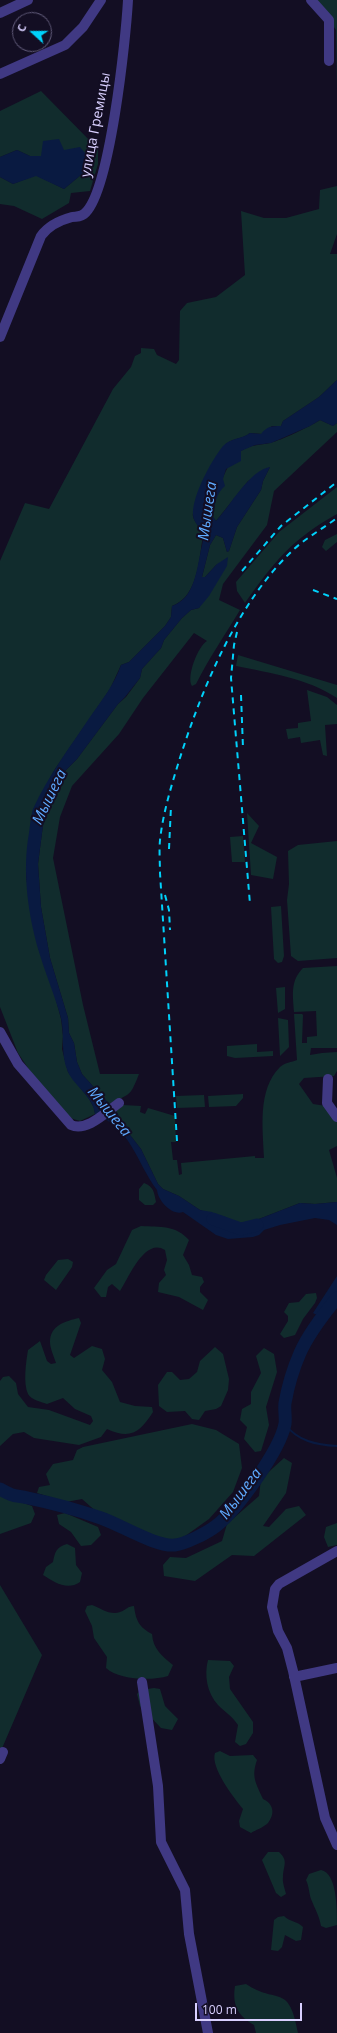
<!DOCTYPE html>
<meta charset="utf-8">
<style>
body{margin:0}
#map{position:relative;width:337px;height:2033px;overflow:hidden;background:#130e23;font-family:"Open Sans",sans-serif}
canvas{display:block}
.north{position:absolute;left:12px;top:12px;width:40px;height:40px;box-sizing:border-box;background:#130e23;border:1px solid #625c7b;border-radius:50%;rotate:291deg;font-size:11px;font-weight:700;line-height:16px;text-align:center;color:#d9d0ff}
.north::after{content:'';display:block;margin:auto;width:14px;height:18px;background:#00d2fb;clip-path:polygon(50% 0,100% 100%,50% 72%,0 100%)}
.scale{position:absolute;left:195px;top:2003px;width:107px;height:18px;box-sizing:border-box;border:2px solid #d9d0ff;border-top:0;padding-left:5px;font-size:12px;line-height:14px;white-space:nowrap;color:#d9d0ff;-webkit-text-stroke:3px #130e23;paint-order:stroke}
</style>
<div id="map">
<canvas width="337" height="2033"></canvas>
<div class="north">С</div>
<div class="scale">100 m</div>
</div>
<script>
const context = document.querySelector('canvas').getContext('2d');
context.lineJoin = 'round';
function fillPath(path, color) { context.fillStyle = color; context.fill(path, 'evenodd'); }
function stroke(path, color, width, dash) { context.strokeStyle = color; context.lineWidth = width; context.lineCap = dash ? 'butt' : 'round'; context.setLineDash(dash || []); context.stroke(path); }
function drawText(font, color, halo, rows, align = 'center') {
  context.font = font + ' "Open Sans",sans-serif'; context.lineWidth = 4; context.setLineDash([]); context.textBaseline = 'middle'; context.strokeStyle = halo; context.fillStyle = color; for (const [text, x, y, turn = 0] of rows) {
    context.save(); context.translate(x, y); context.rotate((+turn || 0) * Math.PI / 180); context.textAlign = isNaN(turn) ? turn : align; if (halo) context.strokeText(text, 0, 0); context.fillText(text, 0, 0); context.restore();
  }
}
fillPath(new Path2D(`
 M314,0H337V89L336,30Z
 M41,91L98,149V164L90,191L71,193L69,203L42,219L14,206L0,204V177L13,184L36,175L64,189L87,170L41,156H30L17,150L0,157V111Z
 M337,186V234L330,254H337V380L319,397L283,421L281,426H272L262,434L250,433C243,439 233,438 226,444C219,449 192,507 193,516C194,522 201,528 203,534C203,539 201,545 201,549C198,570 194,598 172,606L171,617L165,626L129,662L121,665L110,689L55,769L33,810L26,877L39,950L54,992L61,1019L63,1036L62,1049L68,1072L89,1099L94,1108L95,1114L80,1121L70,1118L34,1077L18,1053L0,1007V561L25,503L49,509L113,389L131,367L135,356L141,353V348L154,349L157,355L176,364L179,360L180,311L187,303L216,297L245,275L241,211L264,218H286L319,209L320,190Z
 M320,420L333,426L337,423V432L274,491L267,525L223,584L219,600L240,610C225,635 209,658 196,684L192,686C186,677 198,646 207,641L194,633L143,698L119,734L72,786L60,817L53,858L83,1005L100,1074H139C130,1097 131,1093 109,1104L82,1074L77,1062L74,1043L69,1033L68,1018L50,958L41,907L38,864L43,825L63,773L77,759L118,704L126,697L140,678L142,669L161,648L164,640L182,618L191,610L199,608L217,564L205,577H202L210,545L216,535L223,538L227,552L229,551L237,527L261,490L263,481L270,467L248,481L216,521L213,517C214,498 225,463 241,451C249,445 261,445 270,443C282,440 309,427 320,420Z
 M337,487V514C292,539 274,562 245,603L237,591L236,582L279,532Z
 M337,534V542L326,551L322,547L325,540Z
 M238,655L337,685V698C307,678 270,673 236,666Z
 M307,690L327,697L337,705V724L325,725L327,756L323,755L320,740L301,743L300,737L288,739L286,729L298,728V723L311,721Z
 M247,813L259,826L251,843L277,857L273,879L251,875Z
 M243,836L245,862H232L230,837Z
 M337,841V958L298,961L291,956L287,900L289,884L288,851L298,845Z
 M281,906L284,956L282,962L278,963L274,959L271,907Z
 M337,966V1048H311L310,1055L322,1053L337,1052V1071L334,1076L304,1078L299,1084L313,1104L326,1106L337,1119V1146L329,1150L337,1178V1202L315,1204L300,1203L246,1224L241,1229H235L216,1216L200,1210L179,1196L163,1189L158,1184L141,1149L119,1121L118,1114L114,1110L123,1105L141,1106L140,1112L145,1114L148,1108L175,1116L176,1142H171L173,1160H177L179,1175L182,1174L181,1163L255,1156V1158H264C263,1129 257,1090 280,1067C284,1063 292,1062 297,1060L294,1014H302L303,1015L302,1043H307V1037L317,1036L316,1011L294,1012C293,995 290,981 303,968Z
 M285,987V1009L278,1013L276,988Z
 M278,1018L288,1020L289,1047L280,1056Z
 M257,1044V1052L273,1051V1056L235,1058L227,1056V1046Z
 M243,1094V1098L236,1106L209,1107L208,1096Z
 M204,1095L205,1107L177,1108L176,1096Z
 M144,1183C154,1187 154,1192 156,1202L153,1205H145L139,1200V1189Z
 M141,1226C160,1227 176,1225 189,1240L183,1255L189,1265L192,1275L202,1277L204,1282L200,1287V1292L208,1300L203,1310L179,1297L158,1292L159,1283L166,1275L164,1270L167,1260L165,1250C145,1237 129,1277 120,1291L112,1284L108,1287L106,1297H101L94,1288L107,1270L116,1264L132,1230Z
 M68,1259L73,1262L72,1267L56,1290L44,1280L46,1275L58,1260Z
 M316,1293L317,1298L315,1303L303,1319L295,1335L284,1338L280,1334L288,1321V1316L284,1312L289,1303L299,1302L306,1294Z
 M79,1318L81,1323L70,1355L74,1358L92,1346L102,1349L105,1359L102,1370L112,1382L120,1402L135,1406L152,1407L153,1412C140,1432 131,1440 107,1429L101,1437L79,1445L34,1438L24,1432L13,1434L0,1446V1381L3,1377L9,1376L16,1383L18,1394L28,1407L49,1410L90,1425L93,1421L91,1416L75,1409L63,1398L47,1404C42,1402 31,1400 28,1394C23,1383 26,1362 28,1350L40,1341L47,1361L51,1364L56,1363C54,1357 50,1348 50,1342C50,1325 66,1321 79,1318Z
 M215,1347L223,1354L229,1379L228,1390L221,1406L216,1409L205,1411L199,1420L192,1419L185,1411L167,1412L159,1406L158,1385L167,1372H172L180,1380L189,1379L197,1372L200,1361Z
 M264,1348L274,1354L277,1372L266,1407L269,1425L261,1451L255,1452L244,1439L247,1427L240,1420L242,1409L251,1404V1392L261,1373L256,1356Z
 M192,1424L216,1430L239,1444L242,1468L233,1492L209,1519L181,1539L166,1540L99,1514L82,1499L66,1502L37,1493L39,1487L50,1485L46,1474L53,1464L73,1460L77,1450L83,1447Z
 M284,1458L292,1463L286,1493L263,1526L269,1527L286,1509L299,1506L306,1515L254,1556L232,1555L195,1581L164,1576L163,1565L170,1557L186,1558L222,1541L227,1524L259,1496L261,1479Z
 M0,1495L32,1506L35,1514L31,1523L0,1534Z
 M65,1513L98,1527L101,1535L91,1545L81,1546L71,1532L59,1524L57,1515Z
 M337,1523V1545L328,1547L324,1537L326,1527Z
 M67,1544L75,1548L76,1565L82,1573L80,1582C67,1591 54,1582 43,1575L46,1567L53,1562C55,1552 56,1547 67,1544Z
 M0,1585L42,1655L0,1753Z
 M92,1605C100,1608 111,1616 120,1612C126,1610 128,1606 134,1606C136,1621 139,1627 152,1634C153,1649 162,1656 173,1665L168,1676C152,1681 119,1680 106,1668L107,1657L94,1638L92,1626L85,1611L87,1606Z
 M208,1660L230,1661L234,1666L229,1677L230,1689L253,1722V1733L246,1744L240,1746L235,1742L238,1725C230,1714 226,1713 218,1705C207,1693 204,1675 208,1660Z
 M154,1688L160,1689L165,1706L178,1719L172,1730L161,1728L140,1706L137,1694L141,1690Z
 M220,1751L230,1756L253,1755L257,1760C251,1777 256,1783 263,1799C274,1804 275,1814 268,1823C264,1827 256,1830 251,1833L240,1827L239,1821L243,1809C234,1798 210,1767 215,1753Z
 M268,1852H279C289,1861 283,1866 283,1877C282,1882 285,1889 286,1894L281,1897L276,1893L262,1860Z
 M321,1870C337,1873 337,1908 337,1925L326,1928L321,1926C319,1915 315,1909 311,1899C309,1893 309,1886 306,1880L309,1874Z
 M284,1916C290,1922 297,1921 303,1927L301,1940L296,1941L285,1935L282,1947L278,1951L271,1950L274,1920L278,1917Z
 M246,1984C277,2005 289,1982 298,2033H256L254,2025C238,2016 232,2005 235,1986Z`), '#112c2d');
fillPath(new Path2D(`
 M59,139L64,150L80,147L90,159L87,170L64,189L36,176L13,184L0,177V157L17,150L30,156H41L43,141Z
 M337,380V423L333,426L320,420L310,426L271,443L255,445L241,451V461L226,469L223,479L225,486C216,493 214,506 213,517L216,521C230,506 250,470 270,467L263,481L261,490L237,527L229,551L227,552L223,538L216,535L210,545L202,577H205L217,564L228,557L227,566L209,596L199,608L191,610L182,618L164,640L161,648L142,669L140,678L125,697L118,704L77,759L63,773L43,825L38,864L41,907L50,958L68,1018L69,1033L74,1043L77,1062L82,1074L118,1114L119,1121L141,1149L158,1184L163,1189L179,1196L200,1210L212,1212L216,1216L220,1215L226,1217C230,1228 236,1233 246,1224L300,1203L315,1204L337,1202V1225L329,1220L315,1218L280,1225L264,1230L259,1235L253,1237L228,1239L216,1235L183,1212C172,1216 158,1201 157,1190C136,1162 132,1129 95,1114C93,1096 75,1087 68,1072C60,1054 65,1036 61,1018C55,996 46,975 39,952C28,915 22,871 29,833C30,825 31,816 33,809C48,776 70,747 90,717C102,700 114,685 121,665L129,662L165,626L171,617L172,606C193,599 196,574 200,555C201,549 204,540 203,534C201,528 193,522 193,515C192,496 211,461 223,446C230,438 242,439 250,433L261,434C267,426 272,426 281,426L283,421L319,397Z
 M337,1276V1302L323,1318L313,1313Z`), '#091a41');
stroke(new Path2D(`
 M285,1424C297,1441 317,1445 337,1446`), '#091a41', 2);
stroke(new Path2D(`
 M213,1219L241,1229L257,1225
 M0,1489C14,1497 14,1495 28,1498C52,1503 78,1510 101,1518C121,1525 156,1547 175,1545C185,1544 207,1533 216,1526C237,1510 280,1450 285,1424C286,1417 284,1410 285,1403C288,1386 293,1369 300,1353C309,1333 323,1315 337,1298`), '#091a41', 13);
stroke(new Path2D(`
 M311,0L329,20V61
 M0,13L28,0
 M0,74L65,45L83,27L101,0
 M0,337L41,236C48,226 61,220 72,217C75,217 81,216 84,214C110,194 126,37 128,0
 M0,1032L18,1064L71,1125C87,1132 106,1112 119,1103
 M328,1079L327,1103L337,1117
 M337,1551L279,1584L275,1589L272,1607L278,1631L287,1648L293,1671L325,1818L337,1845
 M294,1677L337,1668
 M142,1682L158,1786L161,1842L185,1890L189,1934L208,2033
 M0,1759L3,1752`), '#403983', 10);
stroke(new Path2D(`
 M242,571L281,526L337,482
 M313,590L337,599
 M237,632L234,645L231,678L250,904
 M241,695L243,748
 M169,849L171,806
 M165,895L169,910L170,930
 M177,1141L160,873C160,863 159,851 160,840C163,813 171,787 179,761C202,688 237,603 293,550C306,538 322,529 337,518`), '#00d2fb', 2, [6, 5]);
drawText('14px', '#d9d0ff', '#130e23', [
 ["улица Гремицы",96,125,-79]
]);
drawText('italic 15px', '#5eaaff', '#130e23', [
 ["Мышега",208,511,-82],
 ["Мышега",50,797,-64],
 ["Мышега",109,1112,51],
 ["Мышега",241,1494,-53]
]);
</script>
